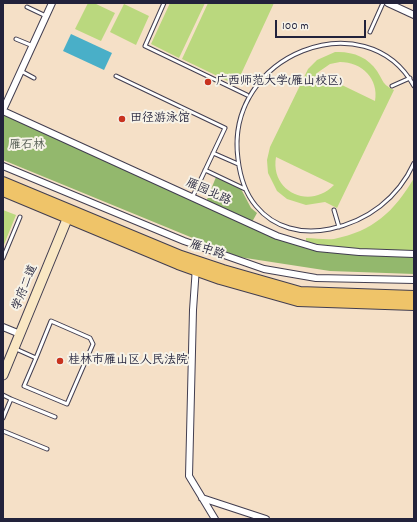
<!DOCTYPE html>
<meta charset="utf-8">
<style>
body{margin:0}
#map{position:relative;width:417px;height:522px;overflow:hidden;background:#f5e0c7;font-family:Dekko,sans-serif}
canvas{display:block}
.frame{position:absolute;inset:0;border:4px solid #22223b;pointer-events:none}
.scale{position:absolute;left:275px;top:20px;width:91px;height:18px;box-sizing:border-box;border:2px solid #22223b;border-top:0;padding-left:5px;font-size:12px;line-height:14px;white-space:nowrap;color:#22223b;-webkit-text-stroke:3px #f7f3e8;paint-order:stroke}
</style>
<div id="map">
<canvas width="417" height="522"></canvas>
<div class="frame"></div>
<div class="scale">100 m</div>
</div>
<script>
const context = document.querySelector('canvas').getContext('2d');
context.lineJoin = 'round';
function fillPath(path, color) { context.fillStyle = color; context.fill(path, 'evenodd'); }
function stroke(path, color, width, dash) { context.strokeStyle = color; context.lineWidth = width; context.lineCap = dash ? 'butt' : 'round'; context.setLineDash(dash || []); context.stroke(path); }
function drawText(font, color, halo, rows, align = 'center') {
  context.font = font + ' Dekko,"LXGW WenKai TC",sans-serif'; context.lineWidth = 4; context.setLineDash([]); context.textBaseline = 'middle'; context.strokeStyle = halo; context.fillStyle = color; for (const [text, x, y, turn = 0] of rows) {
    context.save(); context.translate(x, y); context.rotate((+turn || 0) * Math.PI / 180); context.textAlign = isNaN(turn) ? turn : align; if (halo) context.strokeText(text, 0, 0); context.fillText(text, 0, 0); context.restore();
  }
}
fillPath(new Path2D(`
 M88,3H94L115,13L101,41L75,29Z
 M170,3H205L179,58L151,44Z
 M208,3H274L236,85L182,59Z
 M124,4L149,16L136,45L110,32Z
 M335,52C352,51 368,57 377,71C384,82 382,84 394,90L337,208L325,202L306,205L287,199L277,191L268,173L267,160L270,147L308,69L317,60ZM340,62C362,62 379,79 375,101L317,73L330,64ZM276,157L334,185C310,210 270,192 276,157Z
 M414,178V250C379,254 341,248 306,242V238C315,238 325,240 334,239C373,231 394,212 414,178Z
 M3,210L16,215L3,247Z`), '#bad87e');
fillPath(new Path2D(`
 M3,111L277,236L317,248L414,254V274L330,271L239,257L3,160Z
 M216,177L241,189L251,208L257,213L252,222L206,202Z`), '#93b86d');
fillPath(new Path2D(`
 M71,34L112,53L104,70L63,51Z`), '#49afc8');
const lane = new Path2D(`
 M164,3L145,46L247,95
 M27,7L46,16
 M370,32L383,3
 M16,39L33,46
 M21,71L34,78
 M116,76L225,128L192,198
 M392,86L410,78
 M414,86C366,0 224,54 238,159C240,176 245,193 256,206C274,228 302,235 330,229C368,221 398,198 414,163
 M213,153L238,164
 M205,170L245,189
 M334,210L339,227
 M3,258L20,217
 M16,349L36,358L51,321L90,338L93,344L67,404L24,386L36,358
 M3,395L11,399L3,418
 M11,399L55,417
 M3,431L47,449`);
const street = new Path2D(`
 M388,3L414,15
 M3,110L52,3
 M3,111L277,236L317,248L359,252L414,254
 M3,166L184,241L264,269L316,278L414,280
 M196,267L193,310L189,476L215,519
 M3,327L20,334
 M202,498L266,519`);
const secondary = new Path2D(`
 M3,375L70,212`);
const primary = new Path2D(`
 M3,182L181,256L223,270L300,292L414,296
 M3,191L178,264L220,279L298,301L414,305`);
stroke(lane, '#423e50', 5);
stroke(street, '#423e50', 8);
stroke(secondary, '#423e50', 11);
stroke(primary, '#423e50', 12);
stroke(lane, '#fff', 3);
stroke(street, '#fff', 6);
stroke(secondary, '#f9e7c3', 9);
stroke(primary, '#efc469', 10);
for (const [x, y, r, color] of [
 [208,82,4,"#c8321e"],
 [122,119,4,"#c8321e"],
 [60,361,4,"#c8321e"]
]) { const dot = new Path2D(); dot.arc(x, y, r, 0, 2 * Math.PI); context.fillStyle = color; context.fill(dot); stroke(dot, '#f7f3e8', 1.5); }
drawText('12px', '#22223b', '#f7f3e8', [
 ["广西师范大学(雁山校区)",216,82],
 ["田径游泳馆",130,119],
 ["桂林市雁山区人民法院",68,361]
], 'left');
drawText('12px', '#50594f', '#f7f3e8', [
 ["雁石林",27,146]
]);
drawText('12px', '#22223b', '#f7f3e8', [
 ["雁园北路",208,193,24],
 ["雁中路",207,251,19],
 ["学府二道",26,288,-68]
]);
</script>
